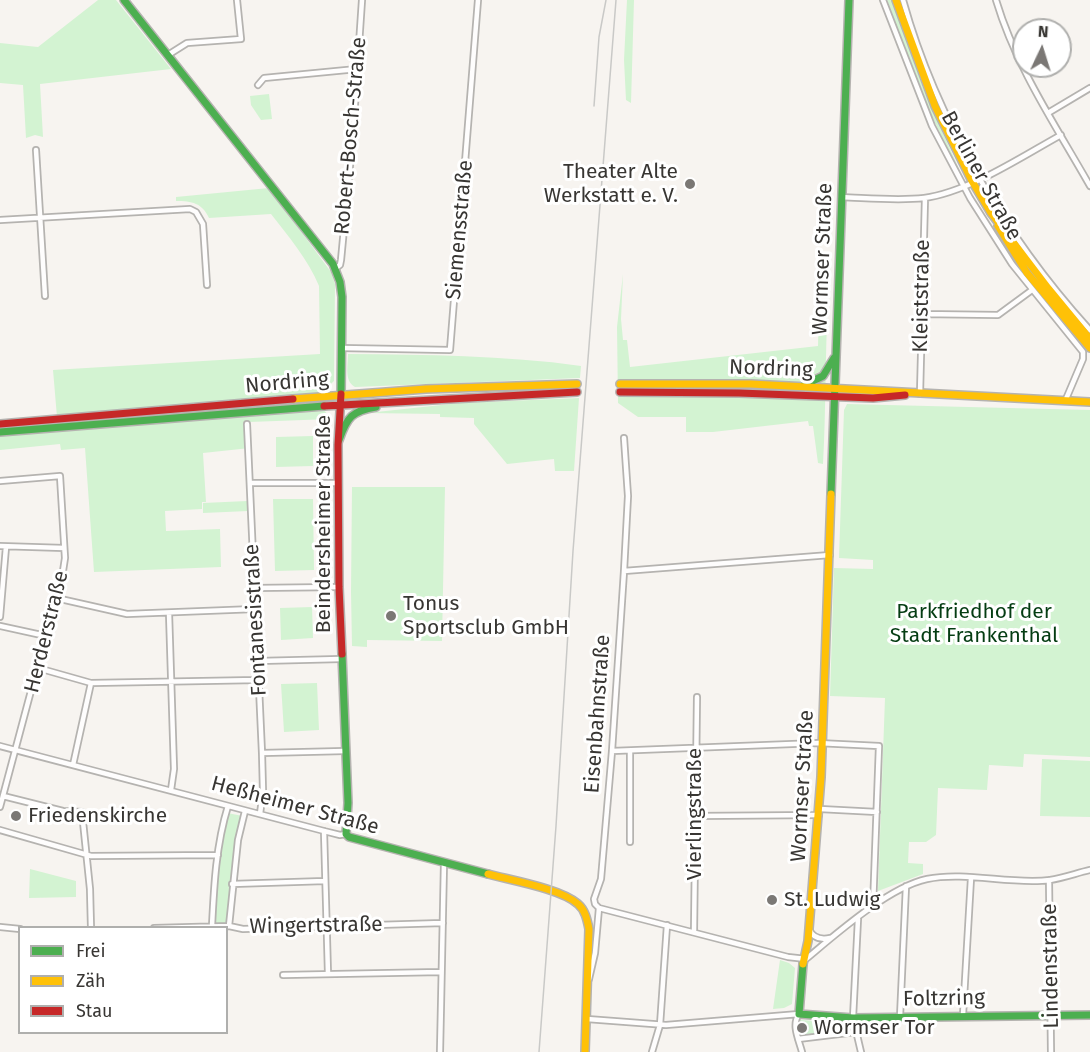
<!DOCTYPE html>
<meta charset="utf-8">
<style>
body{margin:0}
#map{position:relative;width:1090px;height:1052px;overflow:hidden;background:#f7f4f0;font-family:"Fira Sans",sans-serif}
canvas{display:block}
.legend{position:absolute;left:18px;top:926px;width:210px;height:108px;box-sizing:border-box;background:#fff;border:2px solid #afafad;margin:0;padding:8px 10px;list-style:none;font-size:18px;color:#383633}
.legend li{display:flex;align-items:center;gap:12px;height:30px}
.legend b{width:30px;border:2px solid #afafad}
.north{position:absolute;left:1012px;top:18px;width:60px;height:60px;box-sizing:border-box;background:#fff;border:2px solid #afafad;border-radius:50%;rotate:4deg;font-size:16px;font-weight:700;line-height:24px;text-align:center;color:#383633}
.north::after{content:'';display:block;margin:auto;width:21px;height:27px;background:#7b7875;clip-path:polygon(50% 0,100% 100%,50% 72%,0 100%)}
</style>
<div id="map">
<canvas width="1090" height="1052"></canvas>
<ul class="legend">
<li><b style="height:8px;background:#4caf50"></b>Frei</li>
<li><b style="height:8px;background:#ffc107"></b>Zäh</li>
<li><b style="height:8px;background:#c62828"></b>Stau</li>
</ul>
<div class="north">N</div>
</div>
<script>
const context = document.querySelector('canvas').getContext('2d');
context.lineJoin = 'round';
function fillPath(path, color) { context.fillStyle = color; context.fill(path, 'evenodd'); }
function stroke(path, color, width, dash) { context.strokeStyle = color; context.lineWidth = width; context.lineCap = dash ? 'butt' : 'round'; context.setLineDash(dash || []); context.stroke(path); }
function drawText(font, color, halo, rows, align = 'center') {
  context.font = font + ' "Fira Sans",sans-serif'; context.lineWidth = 6; context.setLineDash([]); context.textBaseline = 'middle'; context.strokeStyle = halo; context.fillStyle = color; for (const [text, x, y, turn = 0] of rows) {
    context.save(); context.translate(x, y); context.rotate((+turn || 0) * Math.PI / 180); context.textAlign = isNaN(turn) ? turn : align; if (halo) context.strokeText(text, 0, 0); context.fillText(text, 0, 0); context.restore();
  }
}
fillPath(new Path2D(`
 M98,0H116L171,69L40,84L43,137L35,135L26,138L23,85L0,83V43L38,47Z
 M627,0H634L631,103L626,100L624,60Z
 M887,0H892L925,93L964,180H962L922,95Z
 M269,94L272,119L261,120L251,105L250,96Z
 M269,188L331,272L335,284L334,381L321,393L57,417L53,370L320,354L319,286C308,259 288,236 271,214L209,218C202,203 192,201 176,201V197Z
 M623,274L621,319L623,340H627L630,367L818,346L819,302L828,301C825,355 826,409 823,464L818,463L813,426H809L808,421L713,432H686V417H638L618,403L617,327Z
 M348,354C426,355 504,355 581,366L580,378L355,387C344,381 348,366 348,354Z
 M579,398L574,471H555L554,459L507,464L474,424V418L440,417V414L367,413L460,403Z
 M847,404L1090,410V757L1024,754L1023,767L989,765L987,790L938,788L936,835L926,842H909L908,863L923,864V874L878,891L885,698L830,696L834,568L873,569V560L839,558L844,410Z
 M324,410L331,419L249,422L250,448L203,453L206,502H202V509L165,511L166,531L220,529L221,567L94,572L85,448L61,450L60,444L0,450V435Z
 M313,436V466L276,467V437Z
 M352,487H445L442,641L367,640V647L352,646L351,592Z
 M273,499H313L314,570L275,571Z
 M247,501L248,511L203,513V503Z
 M312,607L313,638L281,640L280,608Z
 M317,683L319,730L284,732L281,684Z
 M1042,759L1090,761V817L1040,816Z
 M227,813L243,816C234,852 230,888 228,924H213L219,857Z
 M30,869L76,881V897L29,898Z
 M780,960L789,963L795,968L792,1004L784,1008L773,1009Z
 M800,1020L847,1023L850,1027L848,1032L801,1035L797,1033V1022Z`), '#d3f3d2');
const street = new Path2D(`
 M883,0L932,126L970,198L1012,264L1083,352V359L1066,399
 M903,0C936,119 1007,239 1090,330
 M996,0C1016,67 1056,126 1090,186
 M168,55L187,43L241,39L237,0
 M258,85L264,78L357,69
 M1048,113L1090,88
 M36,150L45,296
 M841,197C868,198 897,201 924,198C969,192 1021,157 1061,135
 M0,220L190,209L196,212L203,224L207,285
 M335,269L340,265L341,260L353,134L362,0
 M921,314L998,315L1032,290
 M341,348L450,350L478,0
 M920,394L925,198
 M247,424L262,753L263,791L260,814
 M0,481L60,476L65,558L63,571L0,807
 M250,483H339
 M0,546L64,548
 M624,571L830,555
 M254,588L339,587
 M56,598L127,614L255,609
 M169,613L174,769L171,790
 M0,617L6,547
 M0,626L46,636
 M258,661L341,659
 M38,668L91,683L258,680
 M0,746L324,831L340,835L346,834
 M612,751L818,743L879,746L873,907
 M262,753L345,751
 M73,765L91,683
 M3,796L63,811L82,812L90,889L91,928
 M820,809L877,812
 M695,816L819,815
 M0,830L91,856L218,855
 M324,831L328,974
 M630,842V751
 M1049,880L1051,1052
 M232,884L325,881
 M599,908L788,957L806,959C836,934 889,887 927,879C966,871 1011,885 1050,880C1063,878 1077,873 1090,870
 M858,919L853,1018L861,1052
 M212,926C214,886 216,845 228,806
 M229,926L238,840L245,811
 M0,927L20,929
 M154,928L229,926L243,929L443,923
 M809,929C813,938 821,940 830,938
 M694,932L697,697
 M283,975L441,972
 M589,979L595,953L599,908L595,904L594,899L601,879L612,751L624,571L628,496L624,438
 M963,1015L971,878
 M900,1017L906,886
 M587,1019L666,1025L799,1014C791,1025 799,1040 802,1052
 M798,1039L856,1032
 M440,1052L444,863
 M652,1052L660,1025L667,925`);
const fast = new Path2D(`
 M124,0L333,264L340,282L342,297L341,394
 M804,385L823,376L834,358
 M0,432L324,406
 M339,440C347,417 352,411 376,407
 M831,494L849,0
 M342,654L348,803L346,834L349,837L488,874
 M803,964L799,1014L853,1018L1090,1015`);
const slow = new Path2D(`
 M896,0L935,106L972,181L991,213L1048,288L1090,339
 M998,226L1027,273L1090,348
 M620,384H751L1090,402
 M293,399L426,389L577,384
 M488,874C510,880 562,889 578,904C585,910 587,919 589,929L585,1052
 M803,964L808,941L821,777L831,494`);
const jam = new Path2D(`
 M620,392L739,393L873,398L905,395
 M341,394L338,445L339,587L342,654
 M324,406L577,392
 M0,424L293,399`);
stroke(street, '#b5b3b0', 8);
stroke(fast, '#b5b3b0', 10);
stroke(slow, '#b5b3b0', 10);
stroke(jam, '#b5b3b0', 10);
stroke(street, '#fefdfd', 4.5);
stroke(fast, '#4caf50', 7);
stroke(slow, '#ffc107', 7);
stroke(jam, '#c62828', 7);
stroke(new Path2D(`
 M594,106L599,37L606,0
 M539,1052L556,826L573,551L616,0`), '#c9c9c7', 1.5);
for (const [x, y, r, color] of [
 [690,184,6,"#7b7875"],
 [391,616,6,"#7b7875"],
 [16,816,6,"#7b7875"],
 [772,900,6,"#7b7875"],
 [802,1028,6,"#7b7875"]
]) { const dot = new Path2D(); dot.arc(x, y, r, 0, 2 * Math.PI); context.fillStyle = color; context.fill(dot); stroke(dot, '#fff', 2); }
drawText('21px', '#383633', '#fff', [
 ["Robert-Bosch-Straße",351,136,-85],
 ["Berliner Straße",981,176,61],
 ["Siemensstraße",460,230,-85],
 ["Wormser Straße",823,259,-88],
 ["Kleiststraße",922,296,-89],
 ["Nordring",771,369,2],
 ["Nordring",287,383,-5],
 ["Beindersheimer Straße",324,524,-90],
 ["Fontanesistraße",256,620,-93],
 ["Herderstraße",47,632,-76],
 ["Eisenbahnstraße",598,714,-86],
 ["Wormser Straße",803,786,-87],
 ["Heßheimer Straße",295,806,15],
 ["Vierlingstraße",695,814,-90],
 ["Wingertstraße",316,926,-1],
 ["Lindenstraße",1051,966,-91],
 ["Foltzring",944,999,-1]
]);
drawText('21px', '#383633', '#fff', [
 ["Theater Alte",678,172,"right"],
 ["Werkstatt e. V.",678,196,"right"],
 ["Tonus",403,604],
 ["Sportsclub GmbH",403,628],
 ["Friedenskirche",28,816],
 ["St. Ludwig",784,900],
 ["Wormser Tor",814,1028]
], 'left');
drawText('21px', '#053d13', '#fff', [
 ["Parkfriedhof der",974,612],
 ["Stadt Frankenthal",974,636]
]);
</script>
